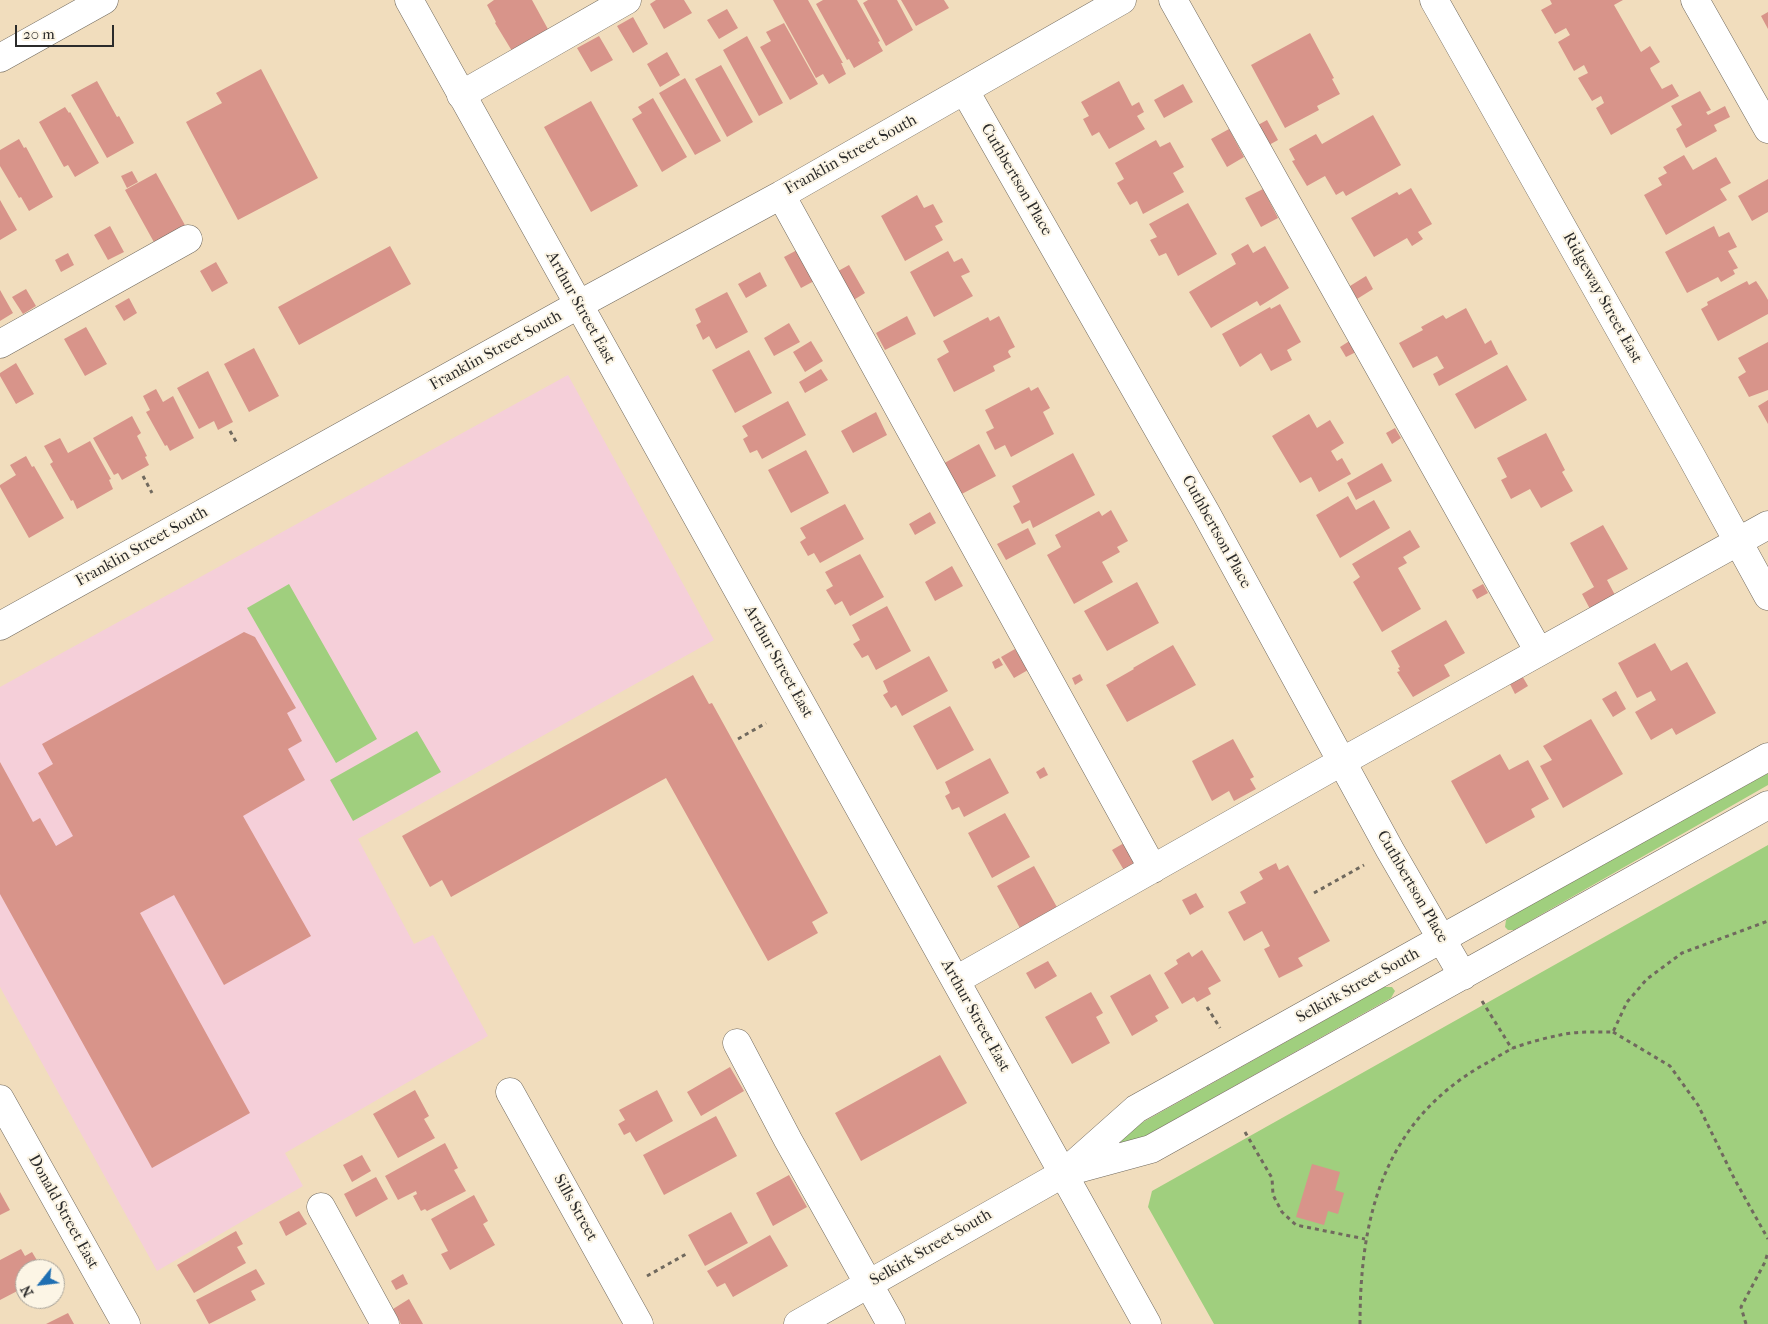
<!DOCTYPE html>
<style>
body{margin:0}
#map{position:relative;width:1768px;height:1324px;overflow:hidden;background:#f1ddbd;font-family:"IM FELL French Canon",serif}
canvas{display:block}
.north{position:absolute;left:15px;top:1259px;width:50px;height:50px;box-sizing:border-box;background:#fcf5e5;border:1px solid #a8a49b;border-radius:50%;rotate:241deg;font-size:14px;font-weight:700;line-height:20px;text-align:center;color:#2b2b2b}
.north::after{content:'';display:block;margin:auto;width:18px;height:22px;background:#1f6fb2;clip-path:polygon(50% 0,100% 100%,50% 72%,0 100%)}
.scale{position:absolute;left:15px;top:25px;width:99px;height:22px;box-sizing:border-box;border:2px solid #2b2b2b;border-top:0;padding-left:6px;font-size:15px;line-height:18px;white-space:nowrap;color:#2b2b2b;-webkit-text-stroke:4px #fcf5e5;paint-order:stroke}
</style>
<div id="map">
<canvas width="1768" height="1324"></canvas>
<div class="north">N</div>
<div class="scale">20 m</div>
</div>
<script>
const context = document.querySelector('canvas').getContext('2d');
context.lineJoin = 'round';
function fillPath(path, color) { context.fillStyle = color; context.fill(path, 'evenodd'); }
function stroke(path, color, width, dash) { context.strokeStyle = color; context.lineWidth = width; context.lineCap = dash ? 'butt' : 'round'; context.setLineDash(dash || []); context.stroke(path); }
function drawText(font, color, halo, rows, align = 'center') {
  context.font = font + ' "IM FELL French Canon",serif'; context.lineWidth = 4; context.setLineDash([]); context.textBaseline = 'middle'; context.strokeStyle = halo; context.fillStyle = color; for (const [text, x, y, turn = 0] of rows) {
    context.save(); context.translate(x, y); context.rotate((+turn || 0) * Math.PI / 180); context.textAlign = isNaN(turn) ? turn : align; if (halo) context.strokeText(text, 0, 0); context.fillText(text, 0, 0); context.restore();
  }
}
fillPath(new Path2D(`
 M568,375L714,640L358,839L414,944L433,935L488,1036L285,1153L303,1186L157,1271L0,987V687Z`), '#f5cfd9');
fillPath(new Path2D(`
 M289,584L377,739L336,763L247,608Z
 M417,731L441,772L353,821L330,780Z
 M1768,773V785L1514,930H1508L1505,927L1506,920L1513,915Z
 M1768,845V1324H1214L1148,1207L1152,1191Z
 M1384,987H1392L1395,991L1391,998L1131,1144L1123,1145L1120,1142V1135Z`), '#a0cf7e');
fillPath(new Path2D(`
 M494,0H532L549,31L512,51L495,23L496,22L487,5Z
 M656,0H684L692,13L664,29L650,4Z
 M773,0H808L843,63H841L846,74L829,84L823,74L816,78Z
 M823,0H857L880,41L878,42L883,51L854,68L849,59L847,60L816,4Z
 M868,0H897L913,30L886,46L863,3Z
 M901,0H944L949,8L916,26Z
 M1550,0H1623L1614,5L1641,52L1650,46L1660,62L1650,68L1651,71L1662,89L1672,84L1679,96L1611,135L1596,108L1604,103L1601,96L1592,101L1578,78L1588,73L1584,65L1574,71L1558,42L1570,35L1566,28L1555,34L1541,10L1552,4Z
 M727,9L738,28L719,39L707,20Z
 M1768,12V29L1761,16Z
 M633,17L648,44L633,53L617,26Z
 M784,23L818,84L790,100L760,47L771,41L766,32Z
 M1310,33L1334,78L1332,79L1340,94L1317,106L1319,110L1285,128L1251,65Z
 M599,36L613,60L591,72L577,48Z
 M747,36L783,103L759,116L723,50Z
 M667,52L680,75L660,87L647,64Z
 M721,65L753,122L727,137L695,79Z
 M261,69L318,178L238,220L186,122L222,103L216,93Z
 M685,78L721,141L695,155L659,93Z
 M97,81L117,117L119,116L134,143L107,158L71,95Z
 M1119,81L1132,106L1139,102L1144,112L1137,116L1145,129L1109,149L1099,132L1092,136L1083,119L1089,116L1081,102Z
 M1183,84L1193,102L1164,118L1154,100Z
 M1700,91L1711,110L1706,112L1708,115L1725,106L1730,117L1714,125L1717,131L1686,148L1676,129L1682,125L1671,106Z
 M653,98L687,157L662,172L632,119L642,113L638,107Z
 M591,101L638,186L591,212L544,127Z
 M65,107L69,113L70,112L99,163L75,177L68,165L64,167L39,122Z
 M1373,115L1401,165L1346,196L1343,191L1336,195L1325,176L1307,186L1292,161L1295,160L1289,149L1316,134L1322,144Z
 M1267,120L1278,140L1269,145L1258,125Z
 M1229,129L1244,157L1227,167L1211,139Z
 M19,139L24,148L26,147L53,197L29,211L21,197L19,198L0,166V150Z
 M1156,140L1160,147L1170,142L1184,167L1173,173L1184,192L1143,214L1137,201L1130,205L1117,183L1124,179L1115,163Z
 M1684,155L1693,170L1716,157L1731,183L1720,189L1727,200L1666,235L1644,195L1662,185L1658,178L1667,173L1663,167Z
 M132,171L138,182L127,188L121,176Z
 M156,173L186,227L155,244L125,190Z
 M1768,179V212L1752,221L1738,196Z
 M1411,188L1432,224L1418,232L1423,239L1412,246L1407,238L1374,257L1351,218L1397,192L1399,195Z
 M1263,189L1278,218L1261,227L1245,198Z
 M917,195L924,208L933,204L943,222L935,226L943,240L905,261L881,216Z
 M0,200L17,230L0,240Z
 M1188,203L1217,254L1178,276L1166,253L1159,256L1150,240L1157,237L1149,224Z
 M110,226L124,252L108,260L94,235Z
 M1714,226L1719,237L1729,232L1737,247L1728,251L1738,268L1733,270L1735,274L1721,282L1718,277L1687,293L1665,252Z
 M1248,244L1253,253L1265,246L1289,288L1260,306L1257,301L1211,328L1189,292L1236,264L1231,254Z
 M390,246L411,284L299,345L278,307Z
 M799,249L816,280L801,288L784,257Z
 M948,251L954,262L962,258L970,272L961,276L973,296L934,317L910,272Z
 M68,253L74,265L61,272L55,260Z
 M216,262L228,283L212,292L200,271Z
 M849,265L865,293L847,304L831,275Z
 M760,272L767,286L746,298L738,284Z
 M1366,276L1373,289L1357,299L1350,286Z
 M1747,281L1749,285L1756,281L1764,293L1768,300V314L1718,341L1701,309L1708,305L1707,302Z
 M26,289L36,306L23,314L12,297Z
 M0,290L13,313L0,321Z
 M727,292L748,332L716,349L709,336L703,340L696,325L701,322L695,309Z
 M129,298L137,313L124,321L115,306Z
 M1280,304L1301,342L1287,350L1292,360L1271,371L1261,353L1240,367L1222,334L1270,307L1271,309Z
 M1466,308L1485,344L1491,340L1498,354L1439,386L1433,374L1444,368L1437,356L1413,368L1399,343L1423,330L1421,327L1443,315L1446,319Z
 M907,316L916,334L885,350L876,333Z
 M999,316L1015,347L1009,350L1008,352L1011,357L993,366L995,371L954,392L937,359L949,352L943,341L988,317L990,321Z
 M789,323L800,342L774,356L764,338Z
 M86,327L107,364L85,376L64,339Z
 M1351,340L1358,351L1346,357L1340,347Z
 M811,341L823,361L805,372L793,352Z
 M1768,342V390L1749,397L1738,377L1746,372L1738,358Z
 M254,348L279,396L249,412L224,364Z
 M749,350L772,393L735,413L712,370Z
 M16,363L34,394L16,404L0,376V373Z
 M1507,365L1527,400L1475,429L1455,394Z
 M821,369L828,380L805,393L799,382Z
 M208,371L233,422L218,430L214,421L199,429L177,388Z
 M1029,387L1031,391L1038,387L1050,408L1043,412L1054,434L1011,457L1005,445L995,450L986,432L994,428L985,410Z
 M156,389L163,402L173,396L194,438L170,451L167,445L165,446L146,412L150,410L143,396Z
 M1768,400V424L1758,406Z
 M788,401L806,435L762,459L757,450L750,453L743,439L748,436L742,426Z
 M876,412L887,435L853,453L841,431Z
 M1309,414L1317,428L1330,420L1344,443L1331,451L1337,461L1342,458L1351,474L1319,492L1311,477L1300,483L1272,436Z
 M132,416L141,433L137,436L147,456L145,457L149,465L122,480L118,473L114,475L93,438Z
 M1395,428L1401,438L1392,444L1386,433Z
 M1546,433L1565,470L1562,472L1573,491L1541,508L1530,489L1511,499L1501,480L1507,477L1497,458Z
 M60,438L68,453L90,441L111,479L109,480L113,489L77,509L73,500L71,501L50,464L53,462L44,446Z
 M979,444L996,476L956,497L939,466Z
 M806,450L829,493L791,513L768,470Z
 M1073,453L1095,495L1033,528L1030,520L1022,524L1013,506L1020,502L1012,486Z
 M26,456L32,467L34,466L64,518L29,538L0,487V485L16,475L10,465Z
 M1382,463L1392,481L1356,500L1347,483Z
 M1348,496L1356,510L1374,500L1390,528L1340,558L1316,515Z
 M845,504L864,539L820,563L814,553L808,556L800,542L806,538L800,528Z
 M1111,510L1128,541L1117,547L1120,552L1102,562L1113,582L1074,604L1047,555L1061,547L1055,535L1099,511L1102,516Z
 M930,512L936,523L915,535L909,524Z
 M1603,525L1628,569L1607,580L1615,595L1590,609L1582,594L1594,587L1570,543Z
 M1028,528L1036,544L1006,560L997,544Z
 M1410,530L1420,547L1403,557L1407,563L1398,568L1421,609L1382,632L1353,582L1360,577L1352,564Z
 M860,554L884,597L850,616L842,601L835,605L826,590L833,586L825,572Z
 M952,566L963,586L935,601L925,582Z
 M1137,582L1159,623L1107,651L1084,611Z
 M1483,584L1488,593L1477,599L1472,590Z
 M887,606L911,651L876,670L868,655L862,658L853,644L860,640L852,625Z
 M1446,620L1465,653L1444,665L1450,676L1413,697L1397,672L1400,671L1398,668L1400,667L1391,651Z
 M244,632L255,637L296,708L287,713L302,741L288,749L305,780L243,816L311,936L224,985L174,895L140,913L250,1113L152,1168L0,894V762L33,822L40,818L56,846L73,836L38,773L53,764L42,744Z
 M1655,643L1671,671L1687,662L1716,713L1676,735L1672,728L1651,740L1635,712L1656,700L1651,691L1637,698L1618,663Z
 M1173,645L1196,685L1127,722L1106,685L1134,669L1133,668Z
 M1015,649L1028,670L1014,678L1001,657Z
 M929,656L948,691L902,716L896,705L891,708L883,695L888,692L883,681Z
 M999,658L1003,665L995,669L992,662Z
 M1080,674L1083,680L1075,685L1072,678Z
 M1521,674L1528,686L1515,694L1509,682Z
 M693,675L709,704L712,703L828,913L812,922L818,933L768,961L666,778L451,897L442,880L430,887L402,836Z
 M1616,691L1626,709L1613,717L1602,699Z
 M950,706L974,750L937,770L913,726Z
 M1591,719L1623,774L1563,808L1540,766L1552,760L1543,746Z
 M1233,739L1254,777L1250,779L1256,789L1234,801L1229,791L1212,801L1192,761Z
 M1500,754L1509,770L1528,760L1549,799L1531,809L1535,817L1486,844L1451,781Z
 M990,758L1009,793L964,817L959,807L952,810L945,796L950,793L945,782Z
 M1044,767L1048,775L1040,779L1036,772Z
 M1005,813L1030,857L992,878L968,833Z
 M1124,843L1136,865L1125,872L1112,850Z
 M1276,863L1279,870L1288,865L1330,941L1298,958L1303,966L1279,978L1264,949L1270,946L1262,931L1244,941L1228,912L1246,903L1240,892L1263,879L1259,872Z
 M1034,866L1058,909L1021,930L997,886Z
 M1196,893L1204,907L1190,915L1182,900Z
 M1202,950L1221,981L1208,988L1211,994L1197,1002L1194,997L1182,1004L1164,973L1178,964L1176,960L1189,952L1192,957Z
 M1048,961L1057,976L1035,989L1026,973Z
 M1150,974L1169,1008L1155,1016L1158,1021L1132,1036L1110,996Z
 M1091,992L1103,1013L1096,1017L1110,1043L1072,1064L1045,1017Z
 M940,1055L967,1103L861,1161L835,1113Z
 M730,1067L744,1091L701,1116L687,1092Z
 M415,1090L429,1116L424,1119L435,1138L398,1158L373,1114Z
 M657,1090L673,1121L636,1142L630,1132L624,1135L618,1124L625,1120L619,1110Z
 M716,1116L737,1156L664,1195L643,1155Z
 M445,1143L458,1168L454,1170L466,1191L427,1211L425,1209L421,1211L413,1196L417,1194L416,1191L398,1200L385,1176Z
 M362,1155L371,1171L352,1182L343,1165Z
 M1312,1164L1340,1172L1335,1190L1344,1193L1338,1214L1328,1211L1324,1225L1296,1217Z
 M789,1175L807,1207L773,1226L756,1193Z
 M376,1177L388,1199L356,1217L344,1194Z
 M0,1192L10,1210L0,1215Z
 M474,1195L488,1221L483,1224L495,1245L450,1270L441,1254L448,1251L431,1219Z
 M299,1211L307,1224L286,1236L279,1222Z
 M731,1212L748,1243L705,1266L688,1235Z
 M236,1231L243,1244L237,1247L246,1263L194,1293L177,1265Z
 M770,1235L788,1266L733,1297L725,1283L717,1287L707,1271Z
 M21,1249L25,1256L32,1252L41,1267L36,1269H25V1287L0,1300V1260Z
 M256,1269L265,1284L251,1291L256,1300L209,1324L196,1300Z
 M403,1274L408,1284L396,1290L391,1281Z
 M409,1299L423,1324H401L393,1309Z
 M68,1313L74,1324H46Z`), '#d8948a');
const minor = new Path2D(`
 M1173,0L1539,652
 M1434,0L1690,454L1768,596
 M1695,0L1768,129
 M0,58L104,0
 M965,91L1206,513L1390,850L1463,976
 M461,95L627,0
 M781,195L1153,869
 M0,344L188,239
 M0,626L578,305L781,195L1122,0
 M956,980L1343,761L1768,525
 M737,1043L788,1140L891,1324
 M510,1092L639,1324
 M0,1099L126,1324
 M1070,1171L1151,1149L1768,805
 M321,1207L385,1324
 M798,1324L1064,1173L1136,1109L1768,757`);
const major = new Path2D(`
 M409,0L1147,1324`);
stroke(minor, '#70695e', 29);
stroke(major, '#70695e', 29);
stroke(new Path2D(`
 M230,431L238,445
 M143,476L152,493
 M738,739L766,723
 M1314,893L1364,865
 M1482,1001L1512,1049
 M1207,1007L1220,1028
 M1613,1032L1670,1066L1698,1105L1735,1180L1768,1239
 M1245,1132L1272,1178L1273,1195L1282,1212L1296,1225L1365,1239
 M647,1276L688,1253
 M1360,1324C1360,1216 1384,1122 1483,1065C1493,1060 1503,1053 1513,1048C1527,1043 1545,1038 1560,1035C1577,1031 1596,1032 1613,1032L1627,1002L1647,979L1682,953L1768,921
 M1746,1324L1741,1307L1765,1262L1768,1252`), '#70695e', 3, [4, 4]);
stroke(minor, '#fff', 28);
stroke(major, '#fff', 28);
drawText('16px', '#2b2b2b', '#fcf5e5', [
 ["Franklin Street South",851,155,-29],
 ["Cuthbertson Place",1016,180,60],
 ["Ridgeway Street East",1602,298,61],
 ["Arthur Street East",580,308,61],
 ["Franklin Street South",496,351,-29],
 ["Cuthbertson Place",1216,532,61],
 ["Franklin Street South",142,547,-29],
 ["Arthur Street East",778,662,61],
 ["Cuthbertson Place",1412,887,60],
 ["Selkirk Street South",1358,986,-29],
 ["Arthur Street East",975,1016,61],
 ["Sills Street",575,1208,61],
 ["Donald Street East",63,1212,61],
 ["Selkirk Street South",931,1248,-30]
]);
</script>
